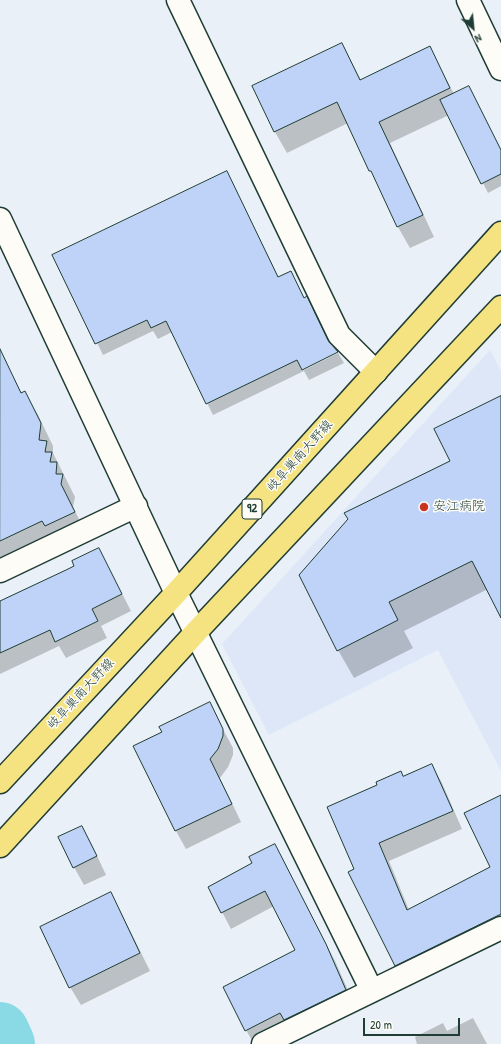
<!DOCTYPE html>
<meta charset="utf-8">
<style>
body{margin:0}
#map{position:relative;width:501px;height:1044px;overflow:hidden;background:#eaf0f7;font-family:"Patrick Hand",sans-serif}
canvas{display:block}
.north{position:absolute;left:453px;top:8px;width:40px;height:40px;-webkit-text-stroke:3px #fdfcf7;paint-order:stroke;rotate:153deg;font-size:11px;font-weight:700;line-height:16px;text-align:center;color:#1f3d34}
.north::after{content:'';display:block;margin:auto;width:14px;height:18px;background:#1f3d34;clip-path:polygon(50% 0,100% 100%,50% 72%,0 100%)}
.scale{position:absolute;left:363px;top:1018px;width:97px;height:18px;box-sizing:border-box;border:2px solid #1f3d34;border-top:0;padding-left:5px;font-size:12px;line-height:14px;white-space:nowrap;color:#1f3d34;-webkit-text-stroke:3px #fdfcf7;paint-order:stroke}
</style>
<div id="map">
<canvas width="501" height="1044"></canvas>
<div class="north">N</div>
<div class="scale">20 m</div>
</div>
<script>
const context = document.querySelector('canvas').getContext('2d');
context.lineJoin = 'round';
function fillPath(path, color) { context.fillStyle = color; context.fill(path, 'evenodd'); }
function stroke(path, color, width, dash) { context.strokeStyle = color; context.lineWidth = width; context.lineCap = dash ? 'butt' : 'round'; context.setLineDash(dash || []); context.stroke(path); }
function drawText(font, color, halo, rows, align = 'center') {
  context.font = font + ' "Patrick Hand","Klee One",sans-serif'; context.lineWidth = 3; context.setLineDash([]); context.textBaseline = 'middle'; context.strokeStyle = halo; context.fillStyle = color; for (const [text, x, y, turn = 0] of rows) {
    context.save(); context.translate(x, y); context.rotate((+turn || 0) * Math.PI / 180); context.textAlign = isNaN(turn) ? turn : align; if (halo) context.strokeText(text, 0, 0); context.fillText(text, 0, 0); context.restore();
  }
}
fillPath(new Path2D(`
 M490,350L501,371V771L438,650L269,735L222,644Z`), '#dde7f7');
fillPath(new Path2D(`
 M342,44L361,80L430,48L454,94L501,151V186L488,193L449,115L390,143L434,237L410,248L398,227L348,123L287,153L275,132L254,87Z
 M227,172L279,278L302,371L338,353L344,363L309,380L304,371L213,415L172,332L158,339L153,331L103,355L54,255Z
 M7,366L22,394L25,392L38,415L53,446V453L75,497L73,507L87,535L6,567L0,557V369Z
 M501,397V616L488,589L404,631L413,648L354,678L338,650L451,461Z
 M99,549L131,611L101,626L107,638L66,658L59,646L0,674V602L67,571Z
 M209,703L233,748V755L228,767L220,778L241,822L186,849L176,831L134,747L163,732Z
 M432,765L442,783L462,829L389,861L409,910L491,868L501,800V937L406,983L396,965L356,870L403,777Z
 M82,827L92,845L106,875L84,885L74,867Z
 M283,861L335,961L355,1006L254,1044L246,1030L297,951L274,906L231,929L209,887Z
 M110,894L121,912L150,971L81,1005L70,987Z
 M473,1018L487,1044H417L415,1037L443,1023L447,1031Z`), '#0003');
stroke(new Path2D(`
 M0,1031L6,1044`), '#8adae6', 58);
const building = new Path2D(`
 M342,43L360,80L430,46L450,88L379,122L423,215L397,227L371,171H369L337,102L274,132L252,86Z
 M469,86L501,150V174L481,184L440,100Z
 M227,171L278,277L291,271L304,298L307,296L328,340L338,352L302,370L297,360L206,404L166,321L151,328L147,320L95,344L52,255Z
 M0,349L21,393L25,391L41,423L39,440L47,441L45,452H52L50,462H57L56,474H63L61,484L75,512L45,526L42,521L0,541Z
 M501,396V618L472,561L389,602L398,620L337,651L299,575L348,519L344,513L450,461L434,429Z
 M99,548L122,594L92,609L98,621L55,642L50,630L0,653V601L66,570L74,566L72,561Z
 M210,702L223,729V736L218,749L210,759L232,804L175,831L133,746L162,732L159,727Z
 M432,764L453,811L379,843L407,910L490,867L464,813L501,795V914L395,966L348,872L354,869L327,807L377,785L376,782L401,771L403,776Z
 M82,826L97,856L73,868L58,837Z
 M275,844L326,944L346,990L284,1020L280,1013L245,1031L223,987L295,950L265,891L221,913L208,887L252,863L249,857Z
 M111,892L140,953L69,988L40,927Z`);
fillPath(building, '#bed3f7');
stroke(building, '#1f3d34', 1);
const minor = new Path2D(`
 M178,0L339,335L376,372
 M468,0L501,69
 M0,219L176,593L372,991
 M0,571L136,506
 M263,1044L501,928`);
const primary = new Path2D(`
 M0,782L176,593L501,233
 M0,846L196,632L501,307`);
stroke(minor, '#1f3d34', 25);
stroke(primary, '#1f3d34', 25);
stroke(minor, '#fdfcf7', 22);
stroke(primary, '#f5e382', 22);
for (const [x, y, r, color] of [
 [424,507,5,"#c8321e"]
]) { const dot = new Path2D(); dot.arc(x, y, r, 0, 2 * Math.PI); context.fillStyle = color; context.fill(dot); stroke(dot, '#fdfcf7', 1.5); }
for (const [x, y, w] of [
 [252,509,20]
]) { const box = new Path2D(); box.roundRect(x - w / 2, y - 10, w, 20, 3); context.fillStyle = '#fdfcf7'; context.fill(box); stroke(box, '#1f3d34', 1); }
drawText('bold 12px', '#1f3d34', null, [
 ["92",252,509]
]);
drawText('13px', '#1f3d34', '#fdfcf7', [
 ["岐阜巣南大野線",300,456,-48],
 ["岐阜巣南大野線",81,694,-47]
]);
drawText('13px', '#1f3d34', '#fdfcf7', [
 ["安江病院",433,507]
], 'left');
</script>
